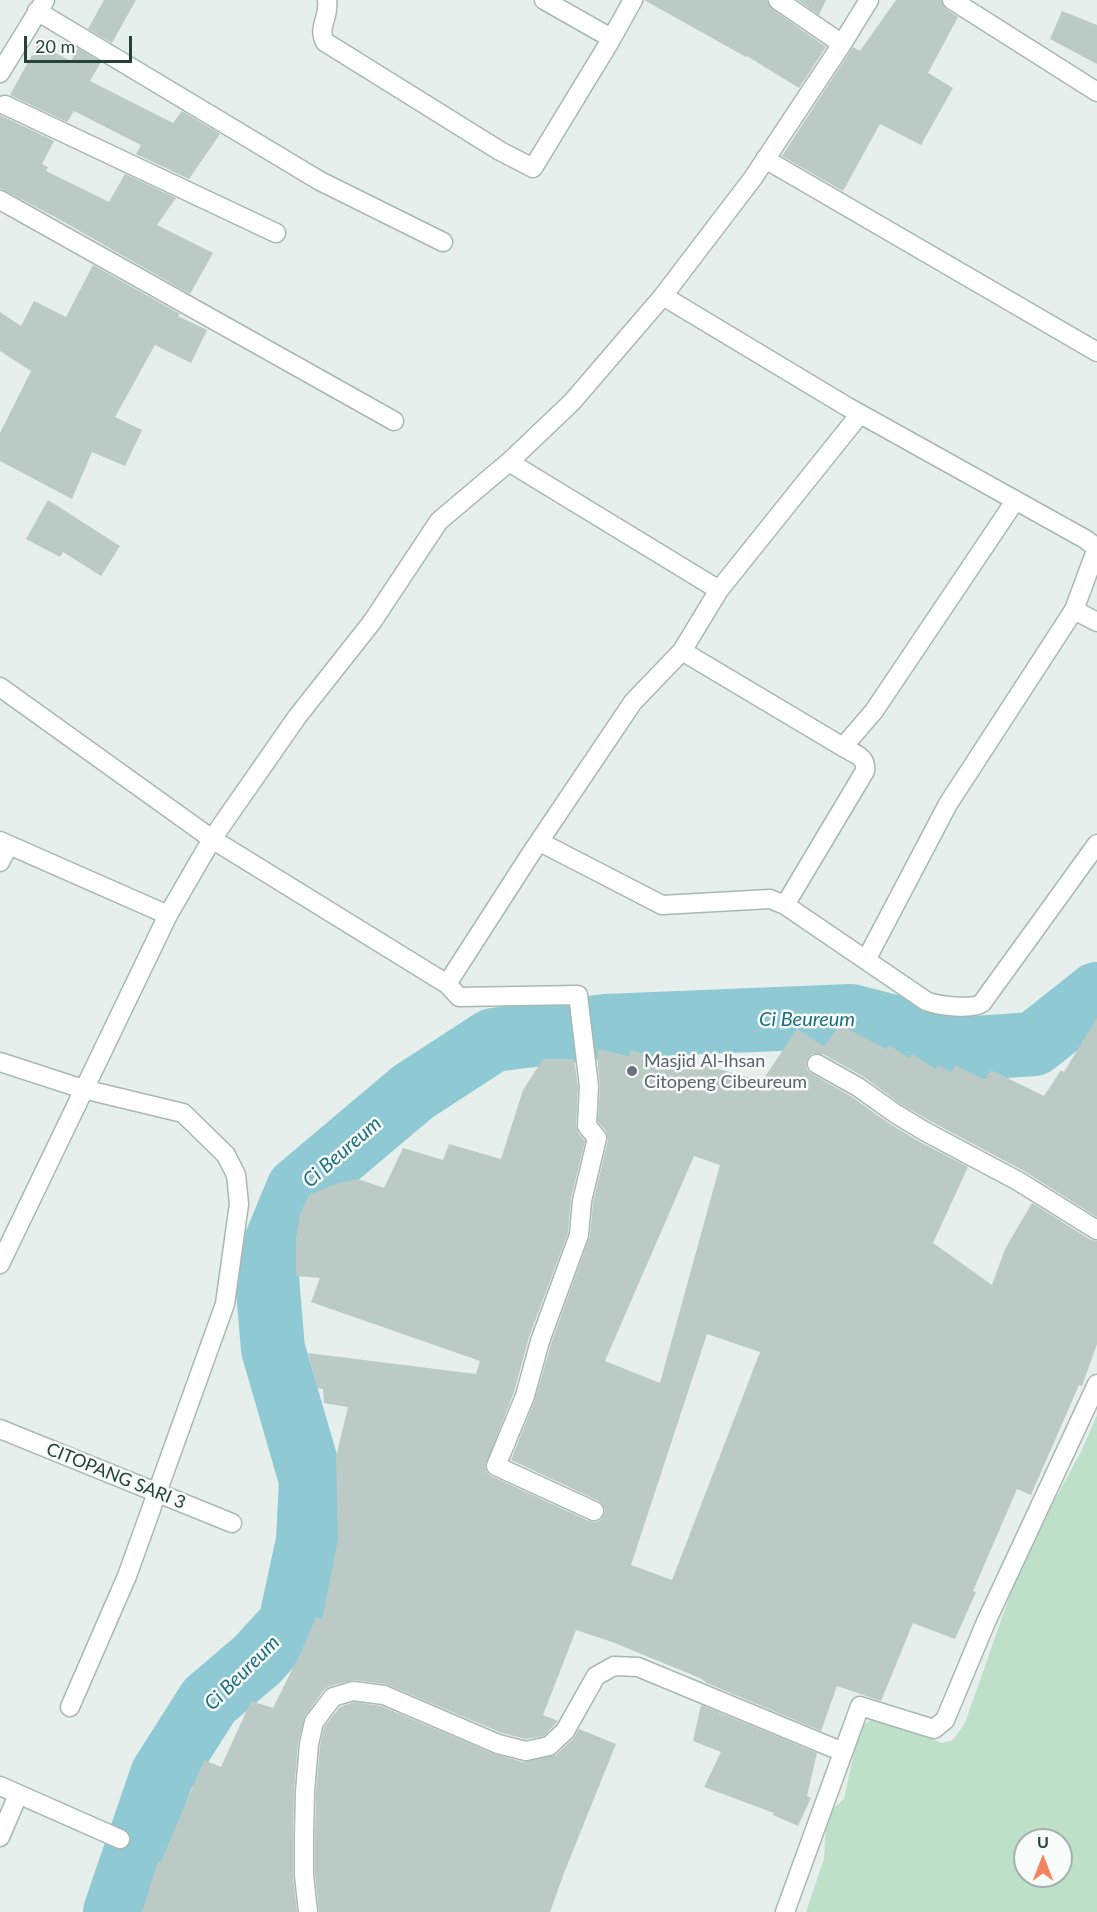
<!DOCTYPE html>
<style>
body{margin:0}
#map{position:relative;width:1097px;height:1912px;overflow:hidden;background:#e6efeb;font-family:Lato,sans-serif}
canvas{display:block}
.north{position:absolute;left:1013px;top:1828px;width:60px;height:60px;box-sizing:border-box;background:#f7fbf9;border:2px solid #a3b1ad;border-radius:50%;rotate:0deg;font-size:16px;font-weight:700;line-height:24px;text-align:center;color:#24423a}
.north::after{content:'';display:block;margin:auto;width:21px;height:27px;background:#f4845f;clip-path:polygon(50% 0,100% 100%,50% 72%,0 100%)}
.scale{position:absolute;left:24px;top:36px;width:108px;height:27px;box-sizing:border-box;border:3px solid #24423a;border-top:0;padding-left:8px;font-size:18px;line-height:21px;white-space:nowrap;color:#24423a;-webkit-text-stroke:4px #f7fbf9;paint-order:stroke}
</style>
<div id="map">
<canvas width="1097" height="1912"></canvas>
<div class="north">U</div>
<div class="scale">20 m</div>
</div>
<script>
const context = document.querySelector('canvas').getContext('2d');
context.lineJoin = 'round';
function fillPath(path, color) { context.fillStyle = color; context.fill(path, 'evenodd'); }
function stroke(path, color, width, dash) { context.strokeStyle = color; context.lineWidth = width; context.lineCap = dash ? 'butt' : 'round'; context.setLineDash(dash || []); context.stroke(path); }
function drawText(font, color, halo, rows, align = 'center') {
  context.font = font + ' Lato,sans-serif'; context.lineWidth = 5; context.setLineDash([]); context.textBaseline = 'middle'; context.strokeStyle = halo; context.fillStyle = color; for (const [text, x, y, turn = 0] of rows) {
    context.save(); context.translate(x, y); context.rotate((+turn || 0) * Math.PI / 180); context.textAlign = isNaN(turn) ? turn : align; if (halo) context.strokeText(text, 0, 0); context.fillText(text, 0, 0); context.restore();
  }
}
fillPath(new Path2D(`
 M1097,1415V1912H806L824,1859L827,1814L844,1799L859,1729L870,1720L895,1725L942,1743L953,1740L965,1723L1024,1555L1081,1452ZM1025,1840H1061V1876H1025Z`), '#bfe0c8');
stroke(new Path2D(`
 M115,1912L162,1775L209,1701L257,1660L290,1624L308,1541L311,1480L273,1349L266,1266L298,1189L413,1092L493,1040L606,1026L851,1016L975,1048L1034,1044L1097,994`), '#8ec9d4', 64);
fillPath(new Path2D(`
 M104,0H136L112,43L88,29Z
 M644,0H767L772,9L826,47L799,88L747,56L746,57Z
 M798,0H826L819,15Z
 M896,0H941L946,9L958,17L928,73L953,88L921,145L880,124L843,191L782,156L853,47L860,51Z
 M1062,11L1097,25V64L1050,39Z
 M38,44L71,61L78,48L101,62L90,81L173,123L182,111L220,134L189,179L136,154L141,145L74,111L67,122L10,95Z
 M0,115L54,141L42,164L48,167L46,171L109,202L125,174L176,198L157,225L213,253L190,294L57,218L0,188Z
 M93,265L180,314L178,316L207,330L191,363L155,345L115,417L142,430L125,466L92,452L72,499L0,461V433L31,371L0,351V312L21,326L34,301L66,317Z
 M48,500L120,546L101,576L63,552L60,557L26,539Z
 M1097,1018V1217L1024,1171L932,1122L902,1105L864,1077L823,1054H812L808,1058L806,1064L807,1069L812,1074L852,1097L890,1124L920,1142L968,1167L933,1243L992,1285L1005,1249L1032,1203L1091,1240L1097,1241V1344L1082,1386L1079,1385L1031,1495L1017,1489L973,1591L976,1592L955,1639L913,1623L881,1701L837,1686L821,1731L707,1683L700,1678L612,1642L576,1630L543,1715L558,1721L544,1736L526,1739L502,1733L386,1684L354,1680L330,1686L324,1690L305,1716L298,1743L294,1791L293,1837V1876L297,1912H142L158,1861L161,1862L204,1760L221,1767L251,1701L273,1708L303,1648L316,1617L322,1619L338,1539L336,1457L348,1407L324,1403L323,1389L317,1388L308,1353L476,1374L480,1361L311,1302L320,1278L296,1276V1239L300,1214L309,1195L338,1183L358,1179L384,1188L403,1148L443,1160L449,1144L501,1159L523,1090L543,1059H574L578,1086L576,1125L578,1133L585,1141L571,1198L568,1233L529,1337L514,1392L485,1467L487,1472L491,1476L589,1521L596,1522L601,1520L604,1515L605,1509L599,1501L511,1460L535,1400L551,1344L590,1236L593,1203L608,1140L606,1131L598,1122L600,1086L597,1055L598,1049L629,1056L631,1050L699,1070L701,1064L762,1081L797,1029L824,1046L840,1025L886,1049L889,1045L909,1058L912,1054L936,1069L938,1065L951,1072L955,1065L985,1080L991,1070L1044,1096L1061,1070L1064,1072ZM694,1156L720,1165L660,1383L605,1361ZM707,1334L760,1352L672,1580L631,1565Z
 M354,1702L381,1706L494,1754L523,1762L556,1755L573,1739L579,1729L616,1744L564,1873L550,1912H319L315,1874V1837L316,1793L320,1746L324,1727L340,1707Z
 M701,1705L817,1753L807,1796L811,1798L798,1826L773,1815L774,1813L704,1787L721,1752L693,1741Z`), '#bbcac4');
const minor = new Path2D(`
 M327,0C330,17 317,27 325,42L500,151L533,168L609,43L633,0
 M544,0L611,38
 M778,0L842,44
 M952,0L1097,92
 M37,11L320,181L443,242
 M0,73L45,0
 M5,105L276,233
 M765,159L1097,352
 M0,200L394,421
 M663,296L846,406L1085,539L1097,548
 M509,462L719,590
 M1074,610L1097,622
 M682,651L843,747L874,711L1015,501
 M0,687L212,839L447,984L459,997L578,995L589,1086L587,1126L597,1138L582,1201L579,1235L540,1341L525,1396L496,1466L594,1511
 M0,841L168,915
 M540,842L662,905L770,899L785,905L865,771C867,756 854,754 843,747
 M0,862L9,845
 M785,905L926,1001C938,1006 972,1010 982,1003L1097,844
 M866,960L948,804L1074,610L1097,548
 M447,984L530,855L633,702L682,651L719,590L860,414
 M0,1062L83,1089L183,1113L226,1155L236,1175L239,1204L225,1304L127,1576L70,1707
 M817,1064L858,1087L896,1114L926,1132L1018,1181L1097,1230
 M0,1264L168,915L212,839L297,717L372,622L439,521L509,462L572,402L663,296L753,178L842,44L869,0
 M0,1429L232,1523
 M0,1786L120,1839
 M0,1837L18,1795
 M308,1912L304,1875V1837L305,1792L309,1744L314,1722L333,1697L353,1691L384,1695L498,1744L526,1751L549,1746L565,1731L596,1676L614,1666L638,1667L843,1752
 M785,1912L860,1706L934,1729L945,1720L986,1622L1097,1384`);
stroke(minor, '#a8b8b2', 21);
stroke(minor, '#fff', 18);
for (const [x, y, r, color] of [
 [632,1071,6,"#6b7280"]
]) { const dot = new Path2D(); dot.arc(x, y, r, 0, 2 * Math.PI); context.fillStyle = color; context.fill(dot); stroke(dot, '#f7fbf9', 2); }
drawText('18px', '#5b616d', '#f7fbf9', [
 ["Masjid Al-Ihsan",644,1061],
 ["Citopeng Cibeureum",644,1082]
], 'left');
drawText('18px', '#24423a', '#f7fbf9', [
 ["CITOPANG SARI 3",116,1476,22]
]);
drawText('italic 20px', '#1c6f80', '#f7fbf9', [
 ["Ci Beureum",807,1020],
 ["Ci Beureum",342,1152,-41],
 ["Ci Beureum",242,1673,-45]
]);
</script>
